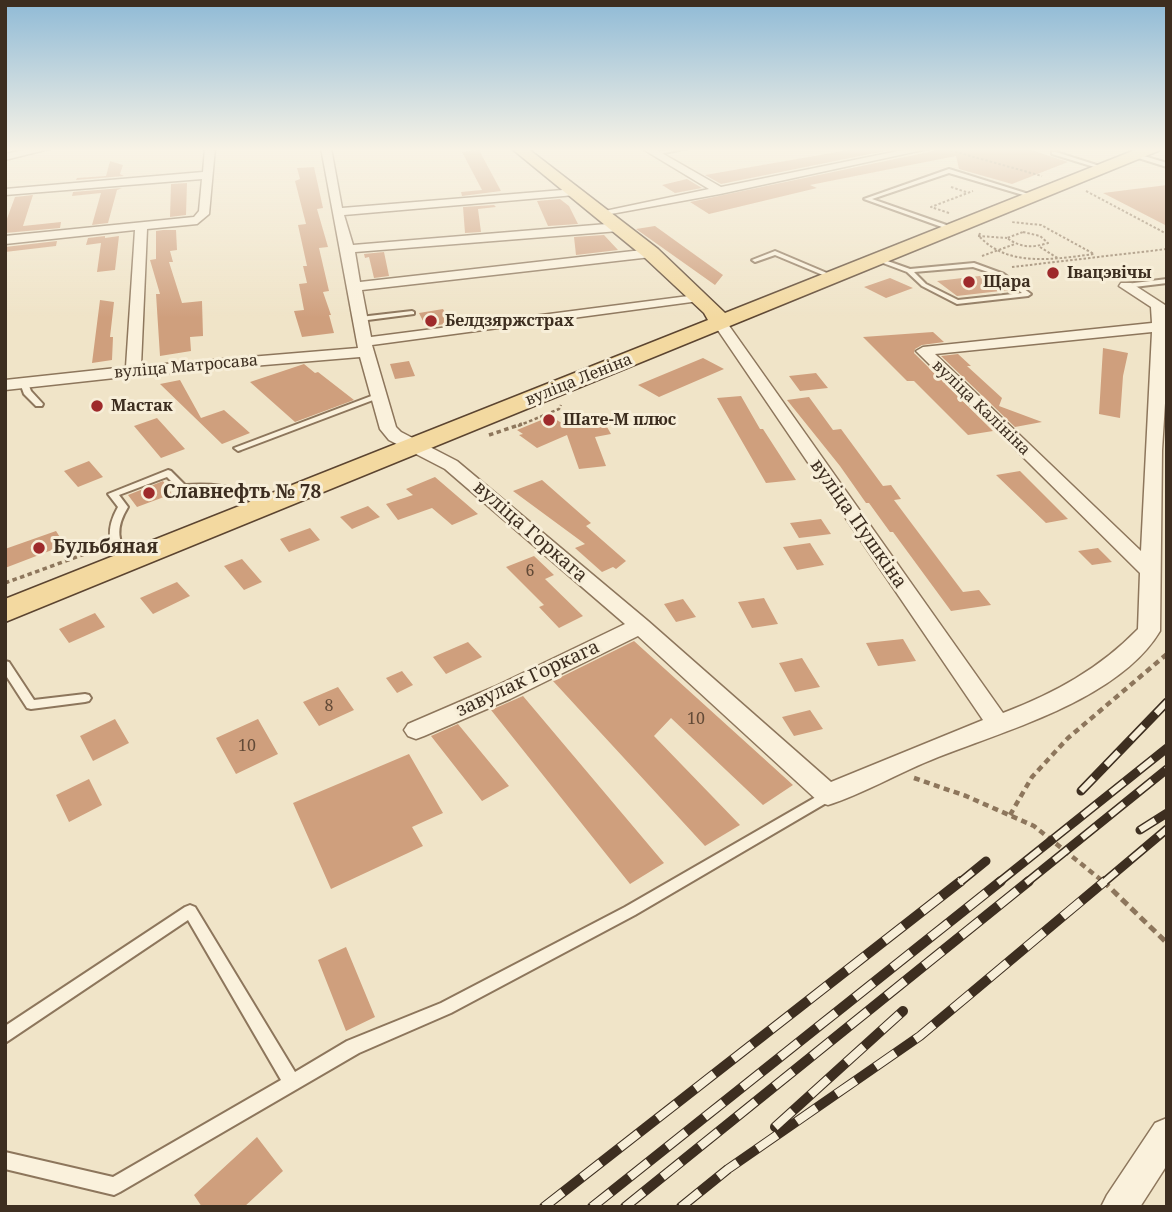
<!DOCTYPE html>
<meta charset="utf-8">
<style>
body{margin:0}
#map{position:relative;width:1172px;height:1212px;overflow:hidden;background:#f0e4c8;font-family:"Noto Serif",serif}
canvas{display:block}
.frame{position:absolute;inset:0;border:7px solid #3d2e20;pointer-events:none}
</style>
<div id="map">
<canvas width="1172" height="1212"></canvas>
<div class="frame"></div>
</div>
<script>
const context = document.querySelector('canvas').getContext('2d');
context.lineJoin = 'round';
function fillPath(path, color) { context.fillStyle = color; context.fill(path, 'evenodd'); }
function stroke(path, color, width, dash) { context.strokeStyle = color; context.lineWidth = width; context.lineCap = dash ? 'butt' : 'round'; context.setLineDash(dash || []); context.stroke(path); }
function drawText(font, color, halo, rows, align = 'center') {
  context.font = font + ' "Noto Serif",serif'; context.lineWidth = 6; context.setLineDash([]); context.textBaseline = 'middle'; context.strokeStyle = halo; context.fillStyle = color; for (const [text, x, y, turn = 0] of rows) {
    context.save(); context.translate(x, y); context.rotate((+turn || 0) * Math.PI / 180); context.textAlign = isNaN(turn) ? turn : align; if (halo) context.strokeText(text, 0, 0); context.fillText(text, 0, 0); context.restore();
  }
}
fillPath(new Path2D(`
 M860,148H900L721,184L705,175Z
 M935,148H1025L1068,162L1012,184L959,169L956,156L810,185L817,188L709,214L690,202L933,151Z
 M479,150L501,191L462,196L461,192L482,190L462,152Z
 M110,161L123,165L120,174L124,176L76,180L77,178L106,176Z
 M314,167L323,208L317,209L328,247L319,248L329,291L323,292L331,315H329L334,333L302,337L294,311L304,310L299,284L307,283L303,266H307L298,225L306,224L295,181L300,179L297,168Z
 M687,179L702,188L675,193L662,185Z
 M187,183L186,215L170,217L171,184Z
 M1167,185V226L1103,193Z
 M122,188L117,190L108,223L92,225L101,193L72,196L73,192Z
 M33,195L23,226L61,222L60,228L5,233V224L15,197Z
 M560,199L569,206L578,224L548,226L537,201Z
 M494,205L496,207L478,209L481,232L465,233L463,207Z
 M655,226L723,275L715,285L636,229Z
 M163,230H176L177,250L170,251L173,262H169L182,303L202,301L203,336L190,337L191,351L160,356L156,294H160L150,260L156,259V231Z
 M604,235L618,250L576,255L574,237Z
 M105,236V238L119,236L115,270L97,272L101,243L86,245L88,238Z
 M57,241L56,246L5,252V247Z
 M384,252L389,276L374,278L369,257L365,258L364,254Z
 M988,275L1009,290L957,296L937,281Z
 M890,278L913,288L886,298L864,287Z
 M100,300L114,302L110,337H113L112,360L92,363Z
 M443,309L451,323L426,327L419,313Z
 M933,332L944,342L922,345L915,349L914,353L993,431L968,435L914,381H907L863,337Z
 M1103,348L1128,353L1123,376L1120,418L1099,414Z
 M958,354L971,366H967L1002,398L999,406L1042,422L1015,427L941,356Z
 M703,358L724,369L659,397L638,385Z
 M409,361L415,376L395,379L390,364Z
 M304,364L315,373L318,372L354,400L295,422L250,382Z
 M816,373L828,388L800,391L789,376Z
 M180,380L201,418L224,410L250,433L222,444L160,384Z
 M741,396L760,429H763L796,480L766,483L717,398Z
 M809,397L833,430L841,429L883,486L891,485L901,499L894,500L963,592L979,590L991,605L951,611L893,532H890L869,503H866L840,466L787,400Z
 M551,416L566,426L603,420L611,434L595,437L606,466L579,469L567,435L537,448L519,435L523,434L517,430Z
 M157,418L185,449L161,458L134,426Z
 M89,461L103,477L78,487L64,471Z
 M1020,471L1068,519L1046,523L996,475Z
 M435,477L478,514L452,525L432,508L398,520L386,504L413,495L406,489Z
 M542,480L591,523L586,526L626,561L616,569L613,567L602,572L575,548L585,544L513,491Z
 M163,481L172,494L137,507L128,495Z
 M368,506L380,517L352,529L340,517Z
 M821,519L831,534L799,538L790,523Z
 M310,528L320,540L289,552L280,539Z
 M56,531L65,545L5,568V549Z
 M810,543L824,565L797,570L783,547Z
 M1098,548L1112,562L1092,565L1078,551Z
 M534,556L554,575L545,579L583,616L559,628L539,607L544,605L506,567Z
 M242,559L262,582L244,590L224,566Z
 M177,582L190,596L153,614L140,598Z
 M764,598L778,624L752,628L738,602Z
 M683,599L696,617L676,622L664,604Z
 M95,613L105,627L69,643L59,629Z
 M903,639L916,661L878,666L866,643Z
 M634,641L793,785L763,805L671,718L654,736L740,825L705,846L553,681Z
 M468,642L482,657L446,674L433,657Z
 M802,658L820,687L795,692L779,663Z
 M402,671L413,685L397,693L386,678Z
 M338,687L354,710L319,726L303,702Z
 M523,696L664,863L630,884L491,710Z
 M810,710L823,729L794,736L782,717Z
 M115,719L129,743L93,761L80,736Z
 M258,719L278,754L236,774L216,738Z
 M458,724L509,786L482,801L431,736Z
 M409,754L443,813L412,827L423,846L331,889L293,803Z
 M89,779L102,805L69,822L56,795Z
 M346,947L375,1017L346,1031L318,960Z
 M257,1137L283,1171L244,1207H202L194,1195Z`), '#cf9f7d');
const lane = new Path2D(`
 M677,148H688L655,155L652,153Z
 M1052,152H1056L1106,168L1101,169L1052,154Z
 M1134,153L1167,163V167L1132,156Z
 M949,169L1035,196L1030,197L949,173L872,199L955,228L956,229L953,231L864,199Z
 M775,251L834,276L835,277L830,278L775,255L755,262L752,260Z
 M875,258H879L910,269L974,263L1004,274L1031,294L1028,296L957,304L922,286L907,272L875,260ZM973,267L1000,276L1022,293L958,300L926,284L914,272Z
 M1167,279V283L1126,288L1123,286L1126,284Z
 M412,311L414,312V314L360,321L356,319L360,317Z
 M21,381H27L31,391L43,404L42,406H36L24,394L20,383Z
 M374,395H377L381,397L241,450L238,451L234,448Z
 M168,470L171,471L185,485C213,483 247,486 268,506L266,508C257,508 250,500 241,497C221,489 201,492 180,490L167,477L119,495L128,507C114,530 119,540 129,563L128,565H120C109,543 105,530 118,507L108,494Z
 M5,661L9,662L34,700L85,694L89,695L91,698L89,701L85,702L31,709L27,708L5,674Z
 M828,790L833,791L834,795L833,799L635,915L451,1013L359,1053L120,1192L114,1195L5,1169V1152L113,1177L281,1080L188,920L5,1043V1026L185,907L190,905L195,907L295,1072L347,1041L441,1003L625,907Z`);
const street = new Path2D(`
 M34,148H53L5,160V154Z
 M205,148H215L209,214L197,224L147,229L141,366L358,348L321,148H331L342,208L575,189L581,192L575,195L344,215L353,245L619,223L625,227L619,231L355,252L360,282L651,249L657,253L651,257L362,290L371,337L704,294L706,297L699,301L372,345L396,427L401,432L457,461L648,621L831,782L983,720L713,323L715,320H725L1003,713C1055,693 1099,669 1138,629L1140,573L916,351L923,347L1152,323L1151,307L1119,286L1121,283H1131L1165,305L1167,372L1162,450L1160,631C1118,701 1002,731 931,760C896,774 863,794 828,805L819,802L638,636L510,699L424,736L416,739L408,736L404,730L408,724L494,687L625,624L445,469L389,440L380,429L360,357L133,376L5,390V380L126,367L135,230L5,244V236L194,217L199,211L202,179L5,195V189L203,172ZM1152,332L1141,551L935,354Z
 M641,148H653L721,187L913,148H932L720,194L600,216V212L709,189Z
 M1167,1118V1165L1140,1207H1101L1107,1195L1155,1123Z`);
const primary = new Path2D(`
 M511,148H527L658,249L725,313L1140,148H1161L1158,151L5,622V599L708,320L704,313L644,257Z`);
stroke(lane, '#8d765c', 4);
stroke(street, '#8d765c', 3);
stroke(primary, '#5b4430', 3);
stroke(new Path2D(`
 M942,148L1042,176
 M951,187L966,192
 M1086,191L1167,234
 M949,213L931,207L973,191
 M1023,232L1040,236L1048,243C1032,248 1021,248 1007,238Z
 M980,233L979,236C1008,268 1055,259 1094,254L1041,225L1011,222
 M978,236L1007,238
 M1040,247L1059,259
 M982,256L1015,244
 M1012,267L1167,249`), '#8d765c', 2, [2.5, 2]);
stroke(new Path2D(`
 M518,426L559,409L561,405`), '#8d765c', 2.5, [3.5, 2.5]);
stroke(new Path2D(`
 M489,435L522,424
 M5,583L104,547`), '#8d765c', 3.5, [4.5, 3.5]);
stroke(new Path2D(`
 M914,778L966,796L1034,826L1105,883
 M1010,815L1032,777L1068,738L1167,654`), '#8d765c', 4.5, [6, 4.5]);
stroke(new Path2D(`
 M1103,881L1167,943`), '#8d765c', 5, [8, 5]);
fillPath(lane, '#faf1dc');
fillPath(street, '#faf1dc');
fillPath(primary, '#f3d9a0');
const railFar1 = new Path2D(`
 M1081,791L1167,702
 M1140,830L1167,813
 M959,883L986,861
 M998,883L1167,748
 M1026,883L1167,769
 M1103,883L1167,829`);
const rail = new Path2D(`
 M775,1127L903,1011
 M544,1207L961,881
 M592,1207L1001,881
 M625,1207L1029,881
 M681,1207L728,1169L920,1036L1105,881`);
stroke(railFar1, '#3d2e20', 9);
stroke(rail, '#3d2e20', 10);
stroke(railFar1, '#f7eed8', 6, [18]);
stroke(rail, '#f7eed8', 8, [24]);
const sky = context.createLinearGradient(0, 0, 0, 318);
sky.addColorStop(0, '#8fbad6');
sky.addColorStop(0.47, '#f8f3e6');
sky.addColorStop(1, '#f8f3e600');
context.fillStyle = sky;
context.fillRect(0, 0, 1172, 318);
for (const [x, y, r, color] of [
 [1053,273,7,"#9e2a2b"],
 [969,282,7,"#9e2a2b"],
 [431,321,7,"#9e2a2b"],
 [97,406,7,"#9e2a2b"],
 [549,420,7,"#9e2a2b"],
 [149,493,7,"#9e2a2b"],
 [39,548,7,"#9e2a2b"]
]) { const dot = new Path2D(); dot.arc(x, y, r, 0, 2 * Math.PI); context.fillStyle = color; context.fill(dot); stroke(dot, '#f7eed8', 2.5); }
drawText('bold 16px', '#3d2e20', '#f7eed8', [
 ["Івацэвічы",1067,273],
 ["Щара",983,282],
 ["Белдзяржстрах",445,321],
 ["Мастак",111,406],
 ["Шате-М плюс",563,420]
], 'left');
drawText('16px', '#3d2e20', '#f7eed8', [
 ["вуліца Матросава",186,367,-5],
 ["вуліца Леніна",579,380,-22],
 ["вуліца Калініна",981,408,44]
]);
drawText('16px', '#624a37', null, [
 ["6",530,571],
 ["8",329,706],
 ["10",696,719],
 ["10",247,746]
]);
drawText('bold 19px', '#3d2e20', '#f7eed8', [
 ["Славнефть № 78",163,493],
 ["Бульбяная",53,548]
], 'left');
drawText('19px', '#3d2e20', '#f7eed8', [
 ["вуліца Пушкіна",858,524,55],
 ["вуліца Горкага",530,532,41],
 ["завулак Горкага",528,679,-25]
]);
</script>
